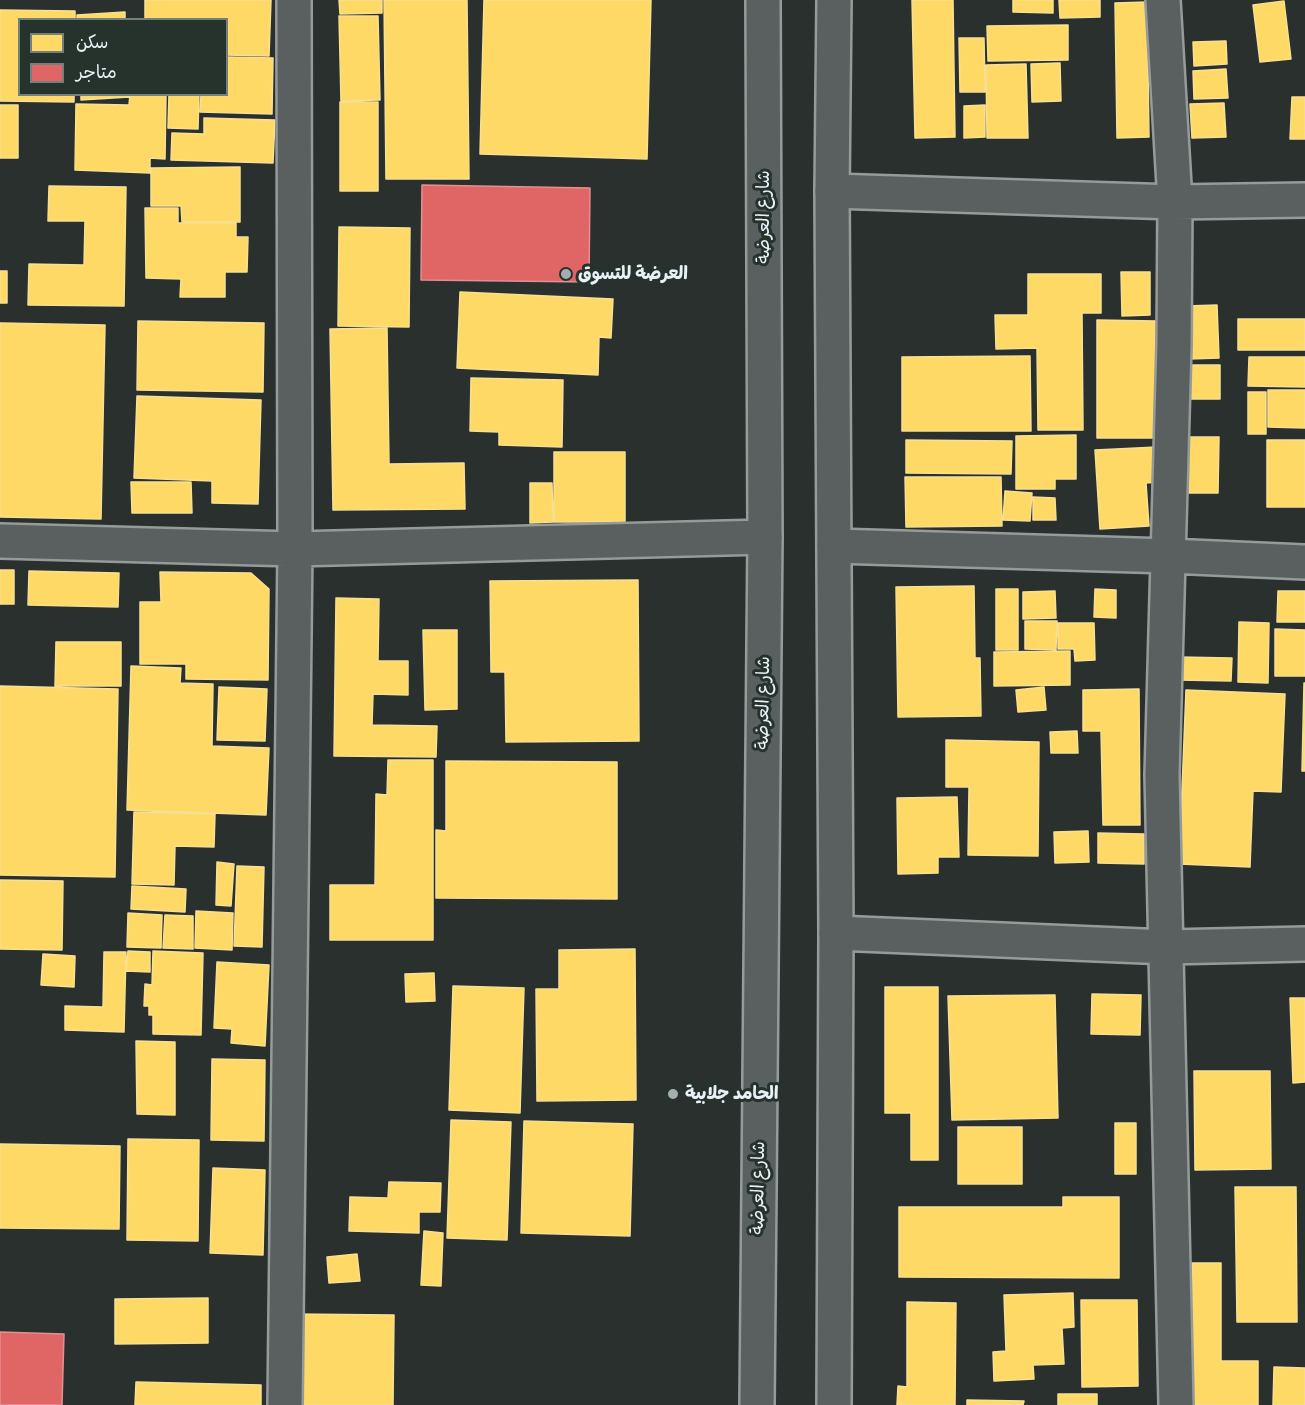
<!DOCTYPE html>
<meta charset="utf-8">
<style>
body{margin:0}
#map{position:relative;width:1305px;height:1405px;overflow:hidden;background:#29302d;font-family:Pangolin,"Playpen Sans Arabic",sans-serif}
canvas{display:block}
.legend{position:absolute;left:18px;top:18px;width:210px;height:78px;box-sizing:border-box;background:#26332d;border:2px solid #747f7e;margin:0;padding:8px 10px;list-style:none;font-size:18px;color:#e8f1f8}
.legend li{display:flex;align-items:center;gap:12px;height:30px}
.legend b{width:30px;border:2px solid #747f7e}
</style>
<div id="map">
<canvas width="1305" height="1405"></canvas>
<ul class="legend">
<li><b style="height:16px;background:#ffd966"></b>سكن</li>
<li><b style="height:16px;background:#e06666"></b>متاجر</li>
</ul>
</div>
<script>
const context = document.querySelector('canvas').getContext('2d');
context.lineJoin = 'round';
function fillPath(path, color) { context.fillStyle = color; context.fill(path, 'evenodd'); }
function stroke(path, color, width, dash) { context.strokeStyle = color; context.lineWidth = width; context.lineCap = dash ? 'butt' : 'round'; context.setLineDash(dash || []); context.stroke(path); }
function drawText(font, color, halo, rows, align = 'center') {
  context.font = font + ' Pangolin,"Playpen Sans Arabic",sans-serif'; context.lineWidth = 6; context.setLineDash([]); context.textBaseline = 'middle'; context.strokeStyle = halo; context.fillStyle = color; for (const [text, x, y, turn = 0] of rows) {
    context.save(); context.translate(x, y); context.rotate((+turn || 0) * Math.PI / 180); context.textAlign = isNaN(turn) ? turn : align; if (halo) context.strokeText(text, 0, 0); context.fillText(text, 0, 0); context.restore();
  }
}
const homes = new Path2D(`
 M145,0H271L269,56L226,55V20H145Z
 M339,0H382V13L340,14Z
 M384,0H467L469,179H386Z
 M484,0H651L647,159L480,154Z
 M912,0H953L955,137L915,138Z
 M1013,0H1053V13L1013,12Z
 M1059,0H1100V17L1060,18Z
 M1284,1L1291,59L1260,62L1253,5Z
 M1147,2L1149,137L1117,138L1115,3Z
 M0,10L75,11V20H20V94H74V102L0,101Z
 M125,12V20H77V15Z
 M339,16H378L380,100L341,101Z
 M1068,25V60L988,61L987,26Z
 M959,38H984L985,92H960Z
 M1226,41L1227,64L1194,66L1193,42Z
 M226,57L273,58L272,114L200,112L201,94H226Z
 M1060,63L1061,101L1032,102L1031,64Z
 M1026,64L1028,138H987L986,65Z
 M1226,69L1228,98L1194,99L1193,71Z
 M81,94H129V97L81,100Z
 M130,94H166L165,159L150,158V173L75,170L76,104L129,105Z
 M169,94H199L198,129L168,128Z
 M1292,97H1305V139H1290Z
 M340,102H378V191H340Z
 M1224,103L1226,137L1192,138L1190,104Z
 M0,105H18V158H0Z
 M985,105V137L964,138V106Z
 M204,118L275,120L273,163L171,160L172,133L204,134Z
 M240,167V222H182L181,206H151V168Z
 M49,186L126,187L124,306L28,305L29,264L84,265L85,221H48Z
 M145,208H178V223H236V237H248L247,272H225V297H180L181,279L146,278Z
 M339,227L410,228L409,327L338,326Z
 M0,271H7V303H0Z
 M1121,272H1150V315L1122,316Z
 M1028,274H1101V313H1082L1083,430H1038L1037,348L996,349L995,315H1028Z
 M460,292L613,299L611,338L599,337L598,375L457,368Z
 M1217,305L1219,358L1189,359L1186,306Z
 M1238,319H1305V350H1238Z
 M1097,320L1156,321L1157,438H1097Z
 M138,321L264,323L263,392L137,390Z
 M0,323L105,325L101,519L0,517Z
 M387,328L389,464L464,463L465,509L333,510L330,329Z
 M1030,356L1031,431H902V357Z
 M1249,357H1305V387L1248,386Z
 M1187,365H1220V399H1187Z
 M471,378L563,380L562,447L499,445V432L470,431Z
 M1268,390H1305V428L1268,427Z
 M1248,392H1266V434H1248Z
 M137,396L261,400L258,504L212,503V481L134,478Z
 M1076,435V479H1055V489H1016V436Z
 M1183,437H1219L1218,493H1183Z
 M906,440L1012,441L1011,474L906,473Z
 M1267,440H1305V507H1267Z
 M1157,447L1159,482L1146,483L1149,526L1100,529L1095,450Z
 M554,452H625V522H554Z
 M905,477H1001L1002,526L906,527Z
 M131,482H191L192,513H132Z
 M530,483H552L553,522L530,523Z
 M1005,491L1032,493L1030,521L1003,520Z
 M1033,497L1055,498L1056,520H1033Z
 M0,570H14V604H0Z
 M29,571L119,573L118,607L28,605Z
 M160,572L251,573L269,589L268,680L186,679V664H140V602H161Z
 M638,580L639,741L506,742L505,672H491L490,581Z
 M974,586L975,658H980L981,716L898,717L896,587Z
 M996,589H1018V650H996Z
 M1095,589L1116,590V618L1094,617Z
 M1055,591L1056,618L1023,619V592Z
 M1278,591H1305V622H1277Z
 M336,598L379,599L378,661H408V695L373,694L372,725L437,726L436,757L334,756Z
 M1025,621H1057L1056,650L1025,649Z
 M1239,622L1269,623L1268,683L1238,682Z
 M1058,623H1094L1095,660L1075,661L1074,649H1058Z
 M1275,629L1305,630V676H1275Z
 M423,630H457V709L425,710Z
 M56,642H121V686H55Z
 M1070,651V685L994,686V652Z
 M1179,657L1232,658L1231,681L1178,680Z
 M131,666L181,668L180,683L213,684L212,746L269,748L266,815L127,810Z
 M1304,683H1305V771H1302Z
 M0,686L118,689L115,877L0,875Z
 M219,687L267,689L265,741L217,740Z
 M1044,687L1046,710L1018,712L1016,690Z
 M1139,689L1140,825H1103L1101,731H1083V690Z
 M1186,690L1285,694L1281,792L1253,791L1250,867L1179,864Z
 M1077,731L1078,753H1051L1050,732Z
 M946,740L1039,742L1038,856L968,855L969,787H946Z
 M388,760H433V940H330V885H375L376,794L387,795Z
 M446,761L617,762V899L436,898V830L446,831Z
 M957,797L959,857H938V873L898,874L897,798Z
 M134,812L215,814L214,847L175,846L174,885L132,884Z
 M1088,831L1089,862L1055,863L1054,832Z
 M1098,833L1144,834V864L1098,863Z
 M217,862L234,864L231,906L216,905Z
 M237,866L264,867L262,947L234,946Z
 M0,880L63,881L62,950L0,949Z
 M132,886L186,889L185,912L131,909Z
 M196,911L233,913L232,950L195,948Z
 M128,913L162,915L161,948L127,947Z
 M165,915L193,916V949L163,948Z
 M635,949L636,1100L537,1101L536,989H559V950Z
 M128,951L150,952V972L126,971Z
 M153,951L203,953L201,1035L153,1034V1015H149V1006H144L145,984L152,985Z
 M104,952H126L124,1032L65,1030V1006L103,1007Z
 M43,954L75,956L74,987L41,985Z
 M217,962L269,965L265,1046L231,1043L232,1029L214,1028Z
 M434,973L435,1001L406,1002L405,974Z
 M453,986L524,988L520,1113L449,1110Z
 M885,987H938V1160H911V1113H885Z
 M1092,994L1141,995L1140,1035L1091,1034Z
 M1055,995L1058,1118L952,1120L948,996Z
 M1290,998H1305V1082L1293,1083Z
 M136,1041L175,1042V1115L137,1114Z
 M212,1059L265,1060L264,1141L211,1140Z
 M1194,1071H1270L1271,1169L1195,1170Z
 M451,1120L511,1122L507,1240L447,1238Z
 M524,1121L633,1124L630,1236L521,1233Z
 M1115,1123H1136V1174H1115Z
 M958,1127H1022V1184H958Z
 M128,1139L199,1140L198,1241L127,1240Z
 M0,1144L120,1146L119,1229L0,1228Z
 M213,1168L265,1170L263,1255L210,1253Z
 M389,1182L441,1183L440,1212H419V1233L349,1231L350,1197L388,1198Z
 M1235,1187H1296L1297,1322H1237Z
 M1063,1197H1119V1278L899,1277V1207H1063Z
 M424,1231L443,1233L441,1286L421,1285Z
 M357,1254L360,1281L329,1283L327,1257Z
 M1192,1263H1221V1361H1258V1405H1191Z
 M1073,1293L1074,1327L1062,1328L1064,1364L1033,1365L1034,1379L994,1381L993,1352L1006,1351L1004,1295Z
 M208,1298V1343L115,1344V1299Z
 M1081,1300H1137L1138,1386L1082,1387Z
 M907,1302L956,1303L955,1405H897L898,1386L907,1387Z
 M293,1314L394,1315L393,1405H292Z
 M1274,1367L1305,1368V1405H1273Z
 M136,1382L261,1385V1405H135Z
 M1058,1394H1097V1405H1058Z
 M967,1400L1024,1401L1023,1405H967Z`);
fillPath(homes, '#ffd966');
stroke(homes, '#f8e092', 1.5);
const shops = new Path2D(`
 M422,185L590,188L589,282L421,280Z
 M0,1332L64,1334L62,1405H0Z`);
fillPath(shops, '#e06666');
stroke(shops, '#e29092', 1.5);
const minor = new Path2D(`
 M1163,0L1175,202L1174,345L1162,775L1176,1405
 M832,191L1175,202L1305,200
 M0,541L295,549L765,537
 M834,546L1169,556L1305,562
 M836,933L1167,947L1305,944
 M285,1405L295,549L294,0`);
const major = new Path2D(`
 M757,1405L765,537L763,0
 M834,1405L836,933L832,191L834,0`);
stroke(minor, '#959a9a', 38);
stroke(major, '#959a9a', 38);
stroke(minor, '#5a6060', 33);
stroke(major, '#5a6060', 33);
for (const [x, y, r, color] of [
 [566,274,6,"#a5adb1"],
 [673,1094,6,"#a5adb1"]
]) { const dot = new Path2D(); dot.arc(x, y, r, 0, 2 * Math.PI); context.fillStyle = color; context.fill(dot); stroke(dot, '#26332d', 2); }
drawText('18px', '#e8f1f8', '#26332d', [
 ["شارع العرضة",764,217,-90],
 ["شارع العرضة",764,703,-89],
 ["شارع العرضة",759,1188,-89]
]);
drawText('bold 18px', '#e8f1f8', '#26332d', [
 ["العرضة للتسوق",578,274],
 ["الحامد جلابية",685,1094]
], 'left');
</script>
